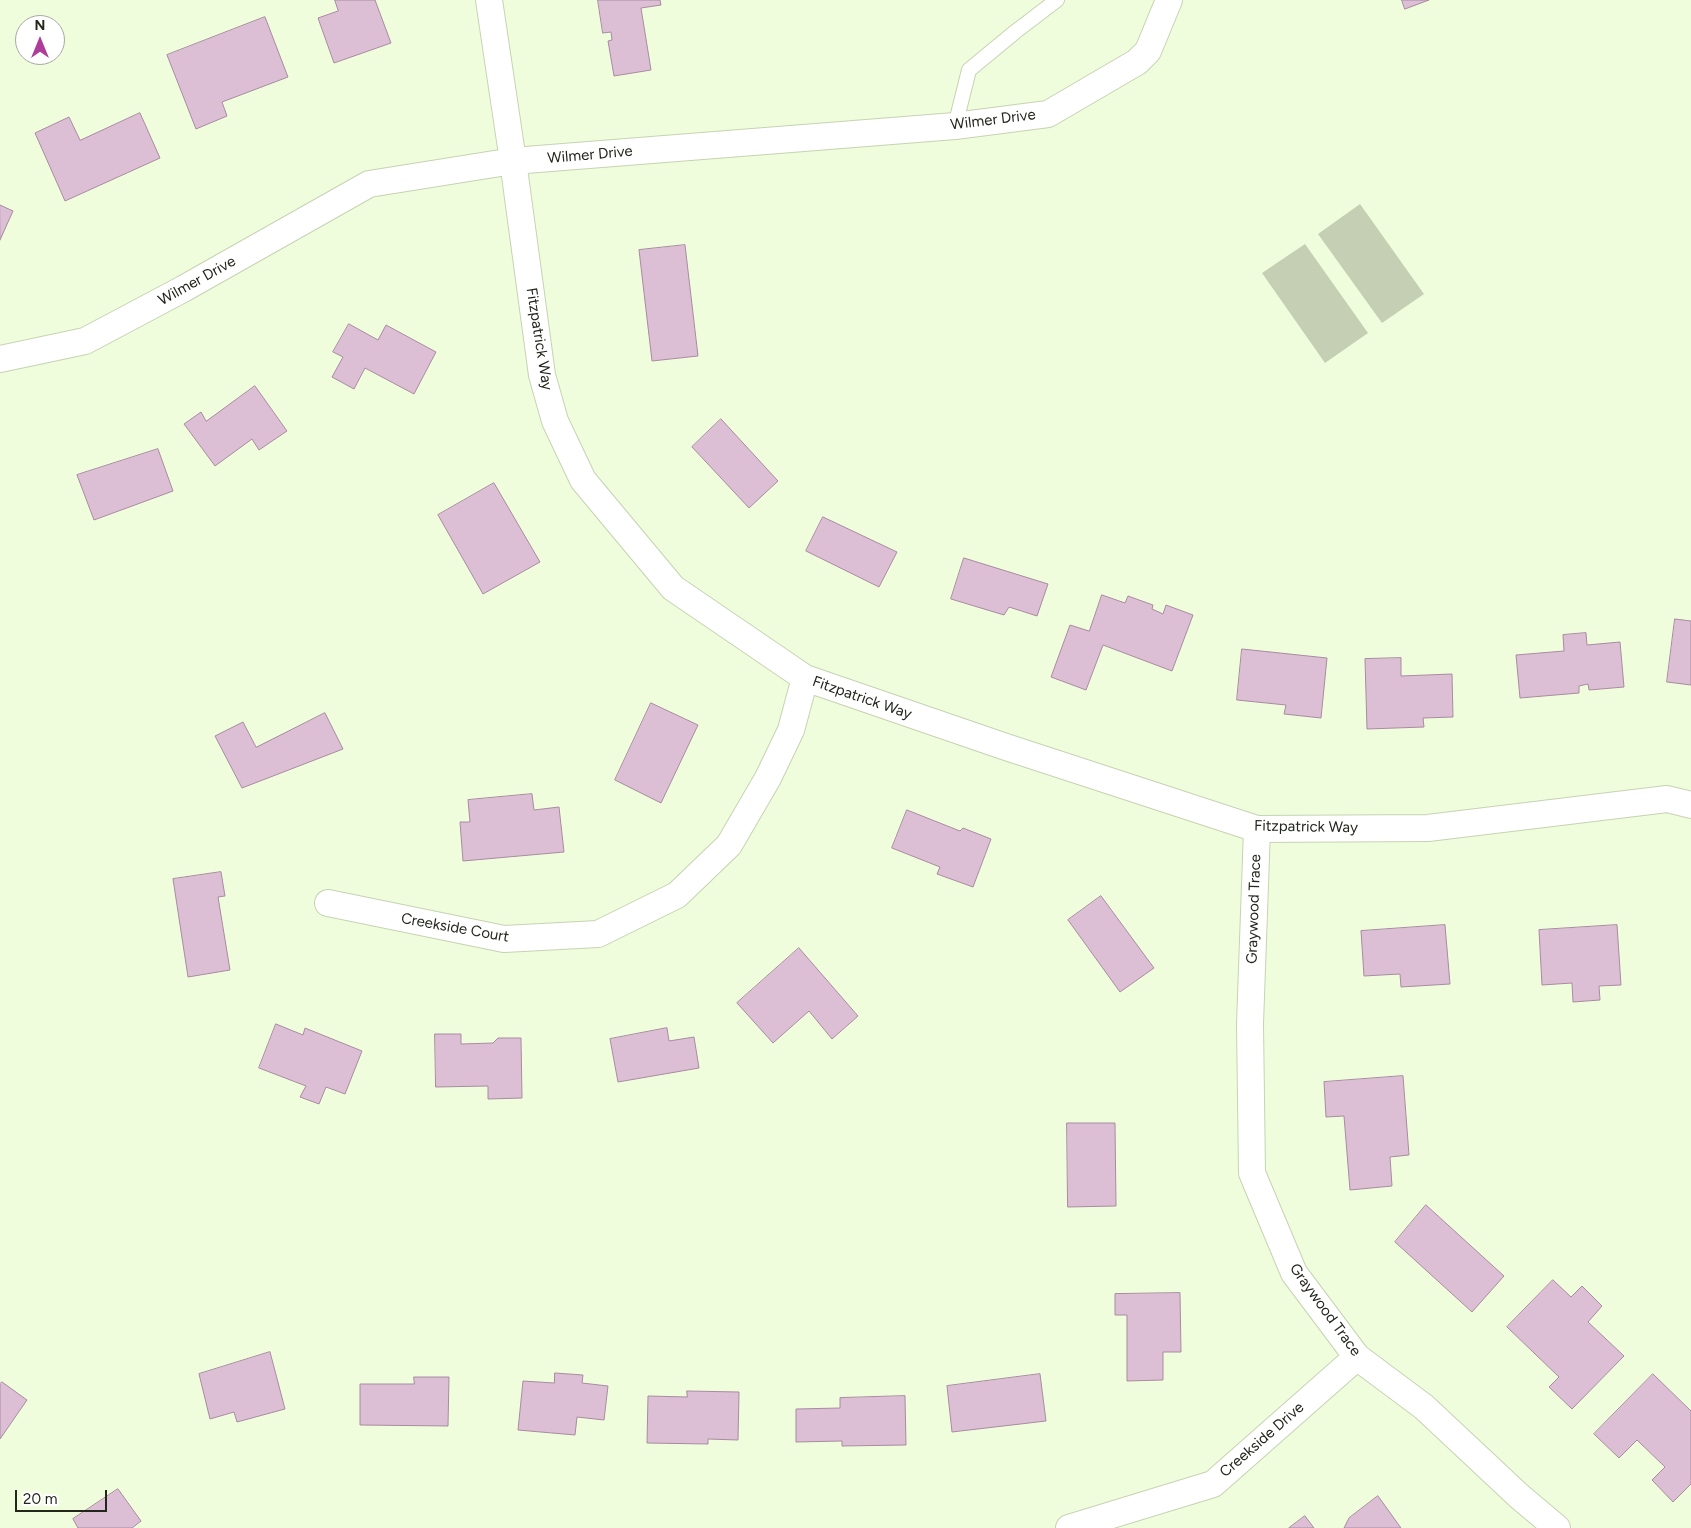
<!DOCTYPE html>
<style>
body{margin:0}
#map{position:relative;width:1691px;height:1528px;overflow:hidden;background:#f0fddd;font-family:Figtree,sans-serif}
canvas{display:block}
.north{position:absolute;left:15px;top:15px;width:50px;height:50px;box-sizing:border-box;background:#fff;border:1px solid #a7a8a4;border-radius:50%;rotate:0deg;font-size:14px;font-weight:700;line-height:20px;text-align:center;color:#22261b}
.north::after{content:'';display:block;margin:auto;width:18px;height:22px;background:#ad3d99;clip-path:polygon(50% 0,100% 100%,50% 72%,0 100%)}
.scale{position:absolute;left:15px;top:1490px;width:92px;height:22px;box-sizing:border-box;border:2px solid #22261b;border-top:0;padding-left:6px;font-size:15px;line-height:18px;white-space:nowrap;color:#22261b;-webkit-text-stroke:4px #fff;paint-order:stroke}
</style>
<div id="map">
<canvas width="1691" height="1528"></canvas>
<div class="north">N</div>
<div class="scale">20 m</div>
</div>
<script>
const context = document.querySelector('canvas').getContext('2d');
context.lineJoin = 'round';
function fillPath(path, color) { context.fillStyle = color; context.fill(path, 'evenodd'); }
function stroke(path, color, width, dash) { context.strokeStyle = color; context.lineWidth = width; context.lineCap = dash ? 'butt' : 'round'; context.setLineDash(dash || []); context.stroke(path); }
function drawText(font, color, halo, rows, align = 'center') {
  context.font = font + ' Figtree,sans-serif'; context.lineWidth = 5; context.setLineDash([]); context.textBaseline = 'middle'; context.strokeStyle = halo; context.fillStyle = color; for (const [text, x, y, turn = 0] of rows) {
    context.save(); context.translate(x, y); context.rotate((+turn || 0) * Math.PI / 180); context.textAlign = isNaN(turn) ? turn : align; if (halo) context.strokeText(text, 0, 0); context.fillText(text, 0, 0); context.restore();
  }
}
fillPath(new Path2D(`
 M1360,204L1424,294L1382,323L1318,234Z
 M1305,244L1368,333L1325,363L1262,273Z`), '#c4cfb4');
const building = new Path2D(`
 M335,0H375L391,43L334,63L318,18L338,11Z
 M598,0H660L661,5L641,8L651,70L614,76L608,41L612,40L611,32L603,33Z
 M1402,0H1429L1405,9Z
 M265,17L288,77L222,102L227,116L196,129L167,55Z
 M140,113L160,158L65,201L35,133L69,117L80,140Z
 M0,205L13,211L0,240Z
 M685,245L698,356L652,361L639,250Z
 M349,324L378,340L386,325L436,352L414,394L365,368L354,389L332,377L343,357L333,352Z
 M255,386L287,431L259,450L252,439L215,466L184,424L201,412L206,421Z
 M721,419L778,481L749,508L692,447Z
 M158,449L173,491L94,520L77,475Z
 M494,483L540,562L483,594L438,515Z
 M823,517L897,552L879,587L806,551Z
 M964,558L1048,584L1037,616L1009,607L1004,615L951,599Z
 M1102,595L1125,603L1128,596L1153,605L1152,609L1163,614L1166,605L1193,615L1172,671L1103,645L1086,690L1051,677L1070,625L1089,631Z
 M1675,619L1691,621V685L1667,682Z
 M1586,633L1587,645L1620,642L1624,687L1589,690L1588,684L1579,686V693L1520,698L1516,655L1564,651L1563,635Z
 M1242,649L1327,658L1321,718L1284,714L1286,705L1237,700Z
 M1401,658V676L1452,674L1453,717L1423,718L1424,727L1367,729L1365,659Z
 M651,703L698,725L661,803L615,780Z
 M325,713L343,749L242,788L215,736L243,722L256,747Z
 M532,794L534,810L559,807L564,852L463,861L460,822H470L468,800Z
 M907,810L960,831L963,828L991,839L973,887L937,874L940,867L892,848Z
 M221,872L225,896L218,897L230,970L188,977L173,879Z
 M1101,896L1154,968L1120,992L1068,920Z
 M1445,925L1450,984L1401,987L1400,974L1364,976L1361,931Z
 M1617,925L1621,985L1599,986L1600,1000L1573,1002L1572,983L1542,985L1539,930Z
 M799,948L858,1016L832,1039L809,1011L773,1043L737,1003Z
 M276,1024L303,1035L305,1028L362,1051L345,1094L326,1087L319,1104L300,1097L306,1086L259,1068Z
 M667,1028L669,1041L694,1037L699,1068L618,1082L610,1039Z
 M435,1034H461V1044L493,1043L498,1038H521L522,1098L488,1099V1086L436,1087Z
 M1403,1076L1409,1155L1390,1157L1392,1186L1350,1190L1344,1116L1326,1117L1324,1082Z
 M1067,1123H1115L1116,1206L1068,1207Z
 M1426,1205L1504,1276L1472,1312L1395,1242Z
 M1553,1280L1571,1297L1582,1286L1602,1306L1588,1322L1624,1356L1572,1409L1549,1387L1559,1377L1507,1327Z
 M1180,1293L1181,1352H1163V1380L1127,1381V1315H1115V1294Z
 M270,1352L285,1409L237,1422L234,1412L210,1419L199,1374Z
 M555,1373L583,1375L582,1383L608,1386L604,1420L577,1417L575,1435L518,1430L523,1381L554,1383Z
 M1040,1374L1046,1421L952,1432L947,1386Z
 M1653,1374L1691,1411V1484L1673,1502L1652,1480L1665,1467L1637,1440L1619,1458L1594,1434Z
 M414,1377H449L448,1426L360,1425V1384H414Z
 M2,1382L27,1400L0,1439V1384Z
 M687,1391L739,1392L738,1440L708,1439V1444L647,1443L648,1396L687,1397Z
 M905,1396L906,1445L842,1446V1441L796,1442V1409L840,1408V1398Z
 M118,1489L141,1521L132,1528H78L73,1519Z
 M1378,1496L1401,1528H1344L1349,1518Z
 M1305,1516L1314,1528H1289Z`);
fillPath(building, '#ddbfd5');
stroke(building, '#a78ba0', 1);
const service = new Path2D(`
 M955,126L969,70L1015,32L1057,0`);
const minor = new Path2D(`
 M489,0L513,161L542,375L555,421L583,480L673,588L805,678L1006,747L1257,829L1428,828L1667,799L1691,805
 M0,359L85,341L183,289L369,184L513,161L955,126L1048,114L1137,62L1148,51L1169,0
 M1257,829L1250,1024L1252,1173L1294,1273L1357,1357L1424,1407L1519,1496L1557,1528
 M328,903L504,939L598,934L677,895L729,845L768,778L791,730L805,678
 M1069,1528L1213,1484L1357,1357`);
stroke(service, '#c6d3b3', 16);
stroke(minor, '#c6d3b3', 28);
stroke(service, '#fff', 14);
stroke(minor, '#fff', 26);
drawText('15px', '#22261b', '#fff', [
 ["Wilmer Drive",993,120,-7],
 ["Wilmer Drive",590,155,-5],
 ["Wilmer Drive",197,281,-29],
 ["Fitzpatrick Way",539,339,81],
 ["Fitzpatrick Way",862,698,19],
 ["Fitzpatrick Way",1306,827,1],
 ["Graywood Trace",1254,909,-88],
 ["Creekside Court",455,928,10],
 ["Graywood Trace",1325,1310,54],
 ["Creekside Drive",1262,1440,-41]
]);
</script>
